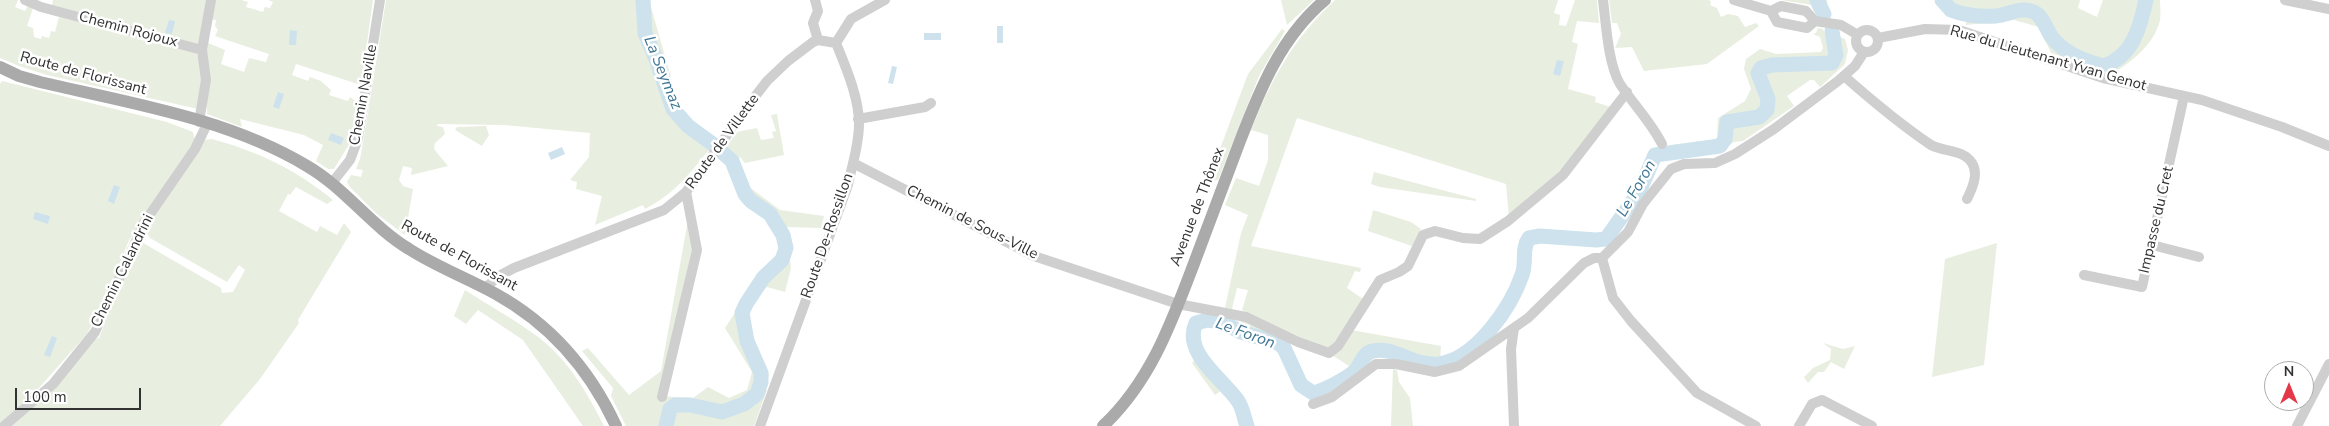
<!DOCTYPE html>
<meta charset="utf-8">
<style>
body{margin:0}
#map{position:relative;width:2329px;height:426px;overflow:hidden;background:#fff;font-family:"Nunito Sans",sans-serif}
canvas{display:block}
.north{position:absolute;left:2264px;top:361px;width:50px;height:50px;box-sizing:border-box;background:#fff;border:1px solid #adadad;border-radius:50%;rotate:0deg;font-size:14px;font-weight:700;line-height:20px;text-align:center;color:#323232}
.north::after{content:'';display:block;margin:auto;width:18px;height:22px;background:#e43849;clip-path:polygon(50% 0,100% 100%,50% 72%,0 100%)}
.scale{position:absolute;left:15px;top:388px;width:126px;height:22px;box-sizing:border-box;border:2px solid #323232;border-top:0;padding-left:6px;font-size:15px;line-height:18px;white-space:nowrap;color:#323232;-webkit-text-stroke:4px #fff;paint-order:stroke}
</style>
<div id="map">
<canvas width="2329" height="426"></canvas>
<div class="north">N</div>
<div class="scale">100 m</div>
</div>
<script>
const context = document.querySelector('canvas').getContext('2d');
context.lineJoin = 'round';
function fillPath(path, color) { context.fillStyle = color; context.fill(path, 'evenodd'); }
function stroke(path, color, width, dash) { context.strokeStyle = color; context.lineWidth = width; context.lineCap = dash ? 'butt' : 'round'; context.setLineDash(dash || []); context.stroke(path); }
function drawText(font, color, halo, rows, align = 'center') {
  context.font = font + ' "Nunito Sans",sans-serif'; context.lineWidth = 5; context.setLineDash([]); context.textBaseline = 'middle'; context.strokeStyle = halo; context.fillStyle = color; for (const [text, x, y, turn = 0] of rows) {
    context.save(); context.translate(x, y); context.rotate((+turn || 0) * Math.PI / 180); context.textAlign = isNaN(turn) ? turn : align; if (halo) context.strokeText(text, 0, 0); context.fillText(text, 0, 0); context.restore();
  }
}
fillPath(new Path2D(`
 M0,0H18L15,7L25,11L28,5L33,8L27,26L33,28L34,37L41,39L42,36L49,38L51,31L55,32L59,17L196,53C209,69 201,90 198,109L47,75L19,66L0,58Z
 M53,0H206L201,41L196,45L52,5Z
 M213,0H241L248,2L246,7L263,12L265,7L270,8L273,2L268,0H373L361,85L296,64L292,75L308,81L310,77L321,81L331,90L329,95L348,101L350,97L358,103L350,143L334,169H328L316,161L323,145L304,135L240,119L242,127L207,114L206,59L208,43L225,50L221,64L244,72L249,58L266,62L269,54L215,36L218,30L215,26L216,20L210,19Z
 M386,0H649L682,116L679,119L699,138L713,145C690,173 677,192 645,209L643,205L595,225L602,196L576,189L577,182L570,180L589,157L590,133L504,125L438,124L437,126L443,127L445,134L435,143L434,149L448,166L411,175L412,168L403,166L399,180L403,186L413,189L405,235L377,214L350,187L347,182L351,175L361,177L363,170L356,169L360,159L364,137Z
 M1281,0H1314L1287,25Z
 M1335,0H1558L1554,13L1560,15L1559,25L1566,26L1575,0H1597L1599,23L1577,21L1572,42L1578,44L1568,89L1596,97L1595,102L1611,107L1559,173L1509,218L1506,184L1297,118L1251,246L1361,268L1360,272L1355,271L1347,288L1363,299L1331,347C1318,352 1257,318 1242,310L1248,290L1237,288L1232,309L1225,308L1241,233L1248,215L1225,205L1236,178L1259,186L1268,160V135L1251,130C1272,78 1293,39 1335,0Z
 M1609,0H1709L1711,2L1710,5L1717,8L1721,17L1728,14L1738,16L1745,27L1756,23L1759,26L1707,64L1644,71L1632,47L1615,48L1621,34L1617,23H1612Z
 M1782,0H1827L1828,15L1814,12L1811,5Z
 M1938,0H2080L2078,8L2097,17L2103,0H2144C2137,26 2131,55 2101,62C2080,58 2062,48 2052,29L2055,43L2069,59L2051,53L2039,27L2014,20L1966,25V20C1952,18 1943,13 1938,0Z
 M2147,0H2160C2160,7 2161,13 2160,20C2155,43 2132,62 2113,73L2103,69C2120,62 2142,43 2145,24C2146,16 2145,8 2147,0Z
 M1818,28L1823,29L1832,52L1827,60C1803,64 1779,57 1756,67C1752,74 1762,96 1763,107C1751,118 1733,108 1720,119L1719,140L1715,145L1666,149L1671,145L1717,139L1718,118L1745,101L1751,89L1744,69L1746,59L1760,49L1776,54L1821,52L1823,48L1820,37L1813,34L1816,33Z
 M1282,29L1285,31L1259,76L1218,180L1211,181V173L1248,74Z
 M1837,36L1845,39L1848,50L1845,64L1820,87L1814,80H1810L1787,96L1794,106L1743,141L1734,142L1725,148L1729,125C1743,122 1762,125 1772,112C1776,97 1759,80 1765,69L1773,67L1834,66C1844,59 1839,47 1837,36Z
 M2,81L167,122L193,132L195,141L129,240L102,308L86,335L22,407L0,426V84Z
 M777,114L784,155L745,163L740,157L735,161L725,149L737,132L757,128L761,140L774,138L772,132L776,131L771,115Z
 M486,126L489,135L482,146L455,130L457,127Z
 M212,139C259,152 295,169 333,200L327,204L296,187L290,195L288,194L279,211L317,232L320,226L337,235L344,223L351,232L298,320L299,323L260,379L220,426H8L92,339L99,338L138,240L221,288L222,293L233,292L245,270L239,265L227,282L150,238L145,231L204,140Z
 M1374,172L1476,199V201L1380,187L1371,184Z
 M748,186L780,210L824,216L821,228L785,227L791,268L785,292L767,287C735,313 753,344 769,375L763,389L767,390L754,426H626L611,396L613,388L582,351L588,348L629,395L661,371L688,220L692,249L659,396L693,398L708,387L729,398L747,390L752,372L725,328L751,288L781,268L776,230L741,193Z
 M1373,210L1411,222L1421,229L1412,246L1368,231Z
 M1997,243L1984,365L1932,377L1945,259Z
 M465,290C488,305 512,318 534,334C566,356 587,392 604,426H583L523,340L478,310L466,324L454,316Z
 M1243,318L1282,337L1281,341L1239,328Z
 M1351,330L1441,346L1440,360C1433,361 1425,362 1420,360C1395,353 1368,328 1352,368L1332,355Z
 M1823,343L1843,349L1855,346L1844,369L1831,362L1824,372H1818L1808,383L1804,377L1813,368L1830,360L1831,349Z
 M1200,355L1226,387L1215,395L1192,363Z
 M1393,369L1397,370L1399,382L1410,398L1413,426H1391Z`), '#e8eee0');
fillPath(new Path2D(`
 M169,20L175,21L172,34L165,33Z
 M997,26H1003V43H997Z
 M290,30L297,31L296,45H289Z
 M924,33H941V40H924Z
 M1557,60L1564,61L1560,76L1553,74Z
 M892,66L897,67L893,84L888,83Z
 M278,92L284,94L279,109L273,107Z
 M331,133L344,138L341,145L328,140Z
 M562,147L565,154L551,160L548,153Z
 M114,185L120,187L114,204L108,201Z
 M35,212L50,216L48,224L33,219Z
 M52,336L57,338L50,357L44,355Z`), '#cde2ed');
stroke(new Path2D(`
 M643,0L645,33L656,59L673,109L688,126L714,145L732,161L745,194L751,201L770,214L783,235L786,248L782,260L763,278L746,304L742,313L747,341L761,373V382L757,394L744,404L722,412L690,405H675L670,409L666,426
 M1817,0L1824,14
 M1942,0L1951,10C1964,15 1982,17 1996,16C2008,15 2021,6 2034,12C2043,17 2046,28 2051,36C2063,53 2084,61 2104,66C2133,56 2140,27 2146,0
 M1247,426C1244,418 1243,408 1238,401C1224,380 1182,353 1196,323L1207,320L1222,322L1241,332L1278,343L1284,348L1301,385L1313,393C1323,391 1346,379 1354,372C1361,366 1362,353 1373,351C1395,346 1413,367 1439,364C1476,359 1511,307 1522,275C1527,263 1521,249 1529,238L1540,236L1596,240L1606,239L1639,192L1655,155L1720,146L1725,139L1727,122L1759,117L1767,110L1768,99L1758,73L1761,68L1772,65L1832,63L1836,55L1832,31`), '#cde2ed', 15);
stroke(new Path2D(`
 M25,0L41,7L202,50
 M815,0L818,11L813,23L818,40
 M1603,0C1606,23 1608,64 1620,84C1634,105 1651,122 1662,144
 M1734,0L1771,11L1781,6L1806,11L1815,21L1841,25L1858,35
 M2285,0L2329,9
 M1771,11L1777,22L1807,28L1815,21
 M1856 41a11 11 0 1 1 22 0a11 11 0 1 1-22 0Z
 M1878,38L1925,29L1959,30L2103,78L2202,100L2282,127L2329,146
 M836,43L851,19L885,0
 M1844,76C1869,98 1904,127 1931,145C1944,152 1963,149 1972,163C1979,174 1972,189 1967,199
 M858,119L925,107L931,103
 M199,122L206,80L202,50L211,0
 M853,163L1034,256L1178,304L1246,317L1298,342L1329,353L1338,346L1380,280L1399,272L1408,266L1423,235L1435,231L1463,238L1480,239L1508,221L1563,175L1627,92
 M332,183L350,160L358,139L380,0
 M2152,245L2199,257
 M1602,258L1628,232L1643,204L1671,169L1684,164L1715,163L1735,154L1774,129L1838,81L1855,66L1864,52
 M1602,258L1613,298L1631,321L1697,393L1756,426
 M2084,275L2142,287L2184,96
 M485,288L499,276L514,268L664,210L686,192L750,103L767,81L788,61L813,42L818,40L836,43
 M662,397L697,250L686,192
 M1313,404L1332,397L1376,364H1396L1435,372L1459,366L1528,318L1584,263L1594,258H1602
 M4,426L53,384L95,332L144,223L195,149L207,124
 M760,426L848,185C852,165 859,145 859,124C859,97 846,68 836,43
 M1514,426L1511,349L1514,328
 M1799,426L1812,404L1822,400L1872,426
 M2297,426L2329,364`), '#cfcfcf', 10);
stroke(new Path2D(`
 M0,67L19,76L40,82C129,103 227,118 307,166C345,188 371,226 409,249C437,267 467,278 496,294C550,324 590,370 616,426
 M1103,426C1150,382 1171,324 1193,266C1209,224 1224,183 1240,141C1260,89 1281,37 1325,0`), '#aaa', 12);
drawText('15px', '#323232', '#fff', [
 ["Chemin Rojoux",128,30,15],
 ["Rue du Lieutenant Yvan Genot",2048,59,16],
 ["Route de Florissant",83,74,15],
 ["Chemin Naville",364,95,-80],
 ["Route de Villette",723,142,-54],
 ["Avenue de Thônex",1198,207,-69],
 ["Impasse du Cret",2157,220,-77],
 ["Chemin de Sous-Ville",972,223,27],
 ["Route De-Rossillon",828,236,-71],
 ["Route de Florissant",459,256,29],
 ["Chemin Calandrini",123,271,-64]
]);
drawText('italic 16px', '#3f7694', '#fff', [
 ["La Seymaz",662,73,68],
 ["Le Foron",1637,189,-60],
 ["Le Foron",1245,334,20]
]);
</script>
